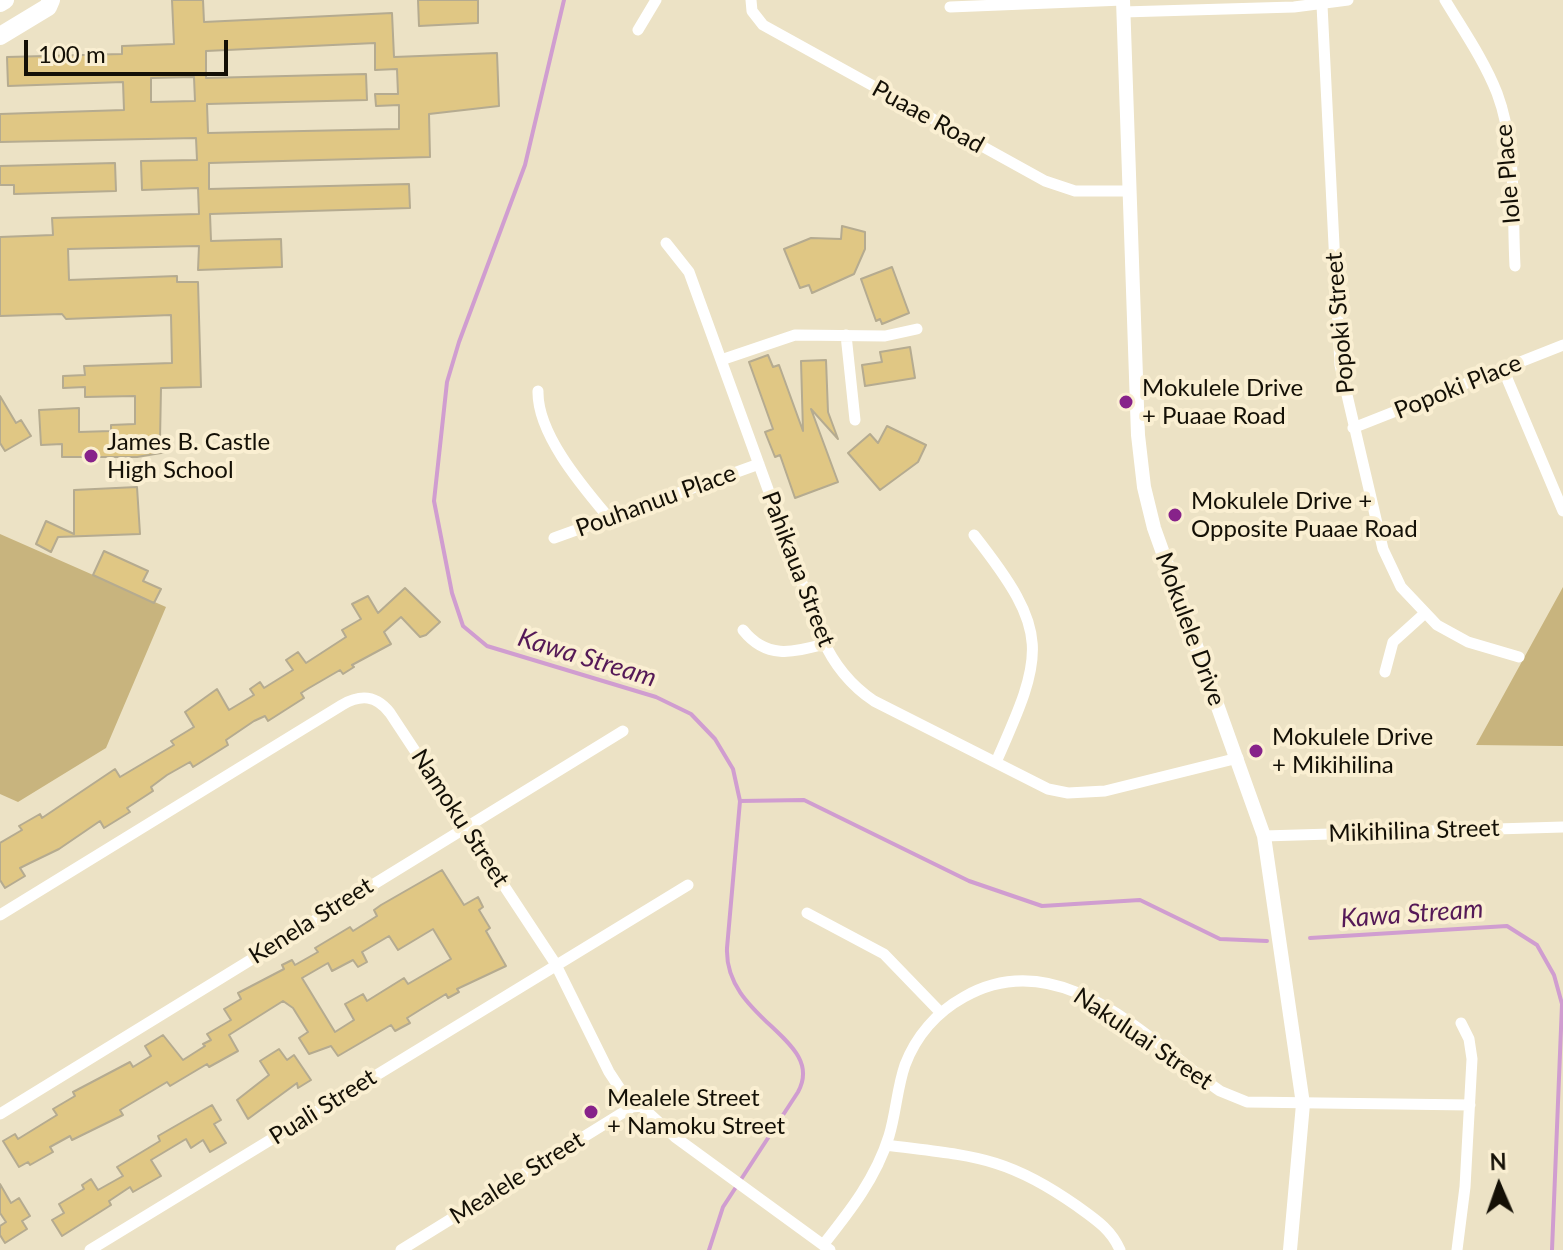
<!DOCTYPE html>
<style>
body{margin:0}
#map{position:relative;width:1563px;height:1250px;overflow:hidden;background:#ece2c5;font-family:Lato,sans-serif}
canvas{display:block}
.north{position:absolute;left:1459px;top:1146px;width:80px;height:80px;-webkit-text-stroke:6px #faefd2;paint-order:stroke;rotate:358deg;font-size:22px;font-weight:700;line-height:32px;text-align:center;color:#141006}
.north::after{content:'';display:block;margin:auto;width:28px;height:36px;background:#141006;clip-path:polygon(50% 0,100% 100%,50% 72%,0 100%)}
.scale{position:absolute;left:24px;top:40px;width:204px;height:36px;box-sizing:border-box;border:4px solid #141006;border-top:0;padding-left:10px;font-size:24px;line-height:28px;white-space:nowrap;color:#141006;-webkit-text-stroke:6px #faefd2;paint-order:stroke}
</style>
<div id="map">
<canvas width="1563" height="1250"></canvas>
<div class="north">N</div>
<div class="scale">100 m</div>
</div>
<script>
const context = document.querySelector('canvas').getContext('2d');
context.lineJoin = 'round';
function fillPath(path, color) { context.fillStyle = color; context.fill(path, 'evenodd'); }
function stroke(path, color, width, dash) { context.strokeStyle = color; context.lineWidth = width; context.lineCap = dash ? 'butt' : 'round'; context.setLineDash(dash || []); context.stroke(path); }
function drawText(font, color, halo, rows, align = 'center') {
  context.font = font + ' Lato,sans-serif'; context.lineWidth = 8; context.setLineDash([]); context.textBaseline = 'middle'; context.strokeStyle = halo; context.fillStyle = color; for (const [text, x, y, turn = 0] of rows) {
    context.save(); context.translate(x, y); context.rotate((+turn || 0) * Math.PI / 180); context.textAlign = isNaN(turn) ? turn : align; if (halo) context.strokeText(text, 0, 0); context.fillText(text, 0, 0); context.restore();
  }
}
fillPath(new Path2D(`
 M0,534L166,607L106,748L18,802L0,794Z
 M1563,587V746L1476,745Z`), '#c8b47e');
stroke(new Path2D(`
 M564,0L525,165L459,342L447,382L434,501L452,593L463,626L487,646L656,697L691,714L715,739L733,769L740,801L804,800L969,881L1042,906L1140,900L1220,939L1267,941
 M1310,938L1507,926L1537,945L1554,975L1562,1004L1552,1250
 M709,1250L723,1207L798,1092C827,1039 724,1020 727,948L740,801`), '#d09dd0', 4);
const building = new Path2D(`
 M172,0H203L204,22L392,13L394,57L497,53L499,106L429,114L430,157L209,163V189L409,184L410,208L210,214L211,241L281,239L282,267L198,270L199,246L68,249L69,280L177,276V282H198L201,387L161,388L160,440L166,439L167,452L137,457H62V444L41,445L39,410L79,408V432L111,431V425L135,424V396L85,397V387L63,388V376L85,375L84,366L172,363L171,315L66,319L62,314L0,316V237L53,235L52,218L199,214L198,188L142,190L141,161L197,160L196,138L0,142V114L124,110L123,82L8,86L7,57L122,54V46L174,44ZM375,43V70L397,69L398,94H375L376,106L399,105V129L208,133L207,104L367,100L366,74L206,78V51ZM194,77L195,101L151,102V78Z
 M418,0H478V23L419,26Z
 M115,163L116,191L14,194V185H0V166Z
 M842,226L865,232V249L854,274L812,293L809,285L800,288L784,249L811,238L841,239Z
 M892,267L909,313L882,324L880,319L876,321L861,279Z
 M910,347L915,378L865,386L862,365L882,362L880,352Z
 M768,355L773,367L779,365L803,431L801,361L826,360L828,412L838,439L811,409L838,482L795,498L780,455L775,457L765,432L773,429L749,362Z
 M0,396L16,423L21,420L31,436L5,451L0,443Z
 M887,426L926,445L918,462L880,490L848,453L870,434L878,443Z
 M137,487L140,534L58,537L51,552L36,544L46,521L74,534V490Z
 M104,551L148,571L143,581L161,589L154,603L93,575Z
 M405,588L440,622L426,635L420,637L401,617L384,632L391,644L352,665L354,667L343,674L340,670L309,688L301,693L304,698L268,721L265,716L254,721L226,740L228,745L193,767L190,762L167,775L151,787L153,791L127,808L130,812L104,828L100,821L59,849L30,863L20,868L25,876L5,888L0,880V843L22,830L19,826L40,814L42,818L115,769L120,777L174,745L171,741L194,727L185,712L217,689L229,710L254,695L250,689L260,682L264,688L293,670L286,660L298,652L306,663L346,637L342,630L361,619L352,604L368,596L378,613Z
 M442,870L464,905L478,897L483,907L479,910L490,928L486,931L506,966L457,989L459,992L448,998L446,994L423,1008L407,1018L410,1023L395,1031L391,1025L338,1056L331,1046L309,1054L299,1038L308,1032L293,1008L283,1001L229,1035L238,1051L209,1067L207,1064L170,1086L167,1082L120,1110L123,1115L72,1140L70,1136L50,1147L53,1152L30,1165L28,1162L19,1167L3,1141L15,1134L18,1139L57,1115L53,1109L75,1096L73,1092L130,1062L133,1067L151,1056L145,1046L163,1035L183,1060L205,1046L203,1044L211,1040L207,1034L231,1020L224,1009L241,999L238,993L284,969L282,965L292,960L295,965L318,952L315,948L350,927L353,931L377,916L374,910L381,905ZM433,929L451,959L408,984L404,978L367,1001L363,994L345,1004L354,1020L335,1032L302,978L328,963L332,971L353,960L358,967L367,962L362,952L389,936L398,950Z
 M279,1049L287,1060L294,1055L311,1080L298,1088L297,1083L248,1119L237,1100L269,1075L260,1061Z
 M212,1105L221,1120L214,1124L226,1143L210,1152L203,1140L191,1148L186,1139L151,1160L161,1176L133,1192L130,1187L109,1201L111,1205L62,1236L52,1220L64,1213L59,1204L84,1189L82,1185L91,1179L98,1190L123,1176L117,1167L160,1141L158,1136Z
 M0,1184L11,1203L19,1198L30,1216L22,1221L27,1229L5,1243L0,1235V1226L6,1222L0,1213Z`);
fillPath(building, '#e0c784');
stroke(building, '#b5ab90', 2);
stroke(new Path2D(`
 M751,0L752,11L763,25L1045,181L1075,191H1128
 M1445,0C1463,30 1484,60 1497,93C1517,146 1512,210 1515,266
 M1322,5L1340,365L1383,549L1401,587L1437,625L1468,642L1519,657
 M950,7L1123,0
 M1123,12L1294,7L1348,0
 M638,30L656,0
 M666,243L689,272L822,638C834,665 850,685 874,701L1048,789L1068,793L1105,791L1238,758
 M846,335L855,420
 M721,360L795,335L885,336L917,329
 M1503,369L1563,511
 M538,391C537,434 583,487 609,518
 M1353,428L1563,345
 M974,535C1051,633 1045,652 996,762
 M554,538L759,464
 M743,630C766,659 792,653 824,644
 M1385,672L1393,642L1424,614
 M1264,836L1563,827
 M807,913L884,954L941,1013
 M0,915L342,705C361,694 376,695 390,713L555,963L609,1072L632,1107L641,1106L675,1137L830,1250
 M0,1114L623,731
 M886,1145C971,1156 1005,1155 1077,1206C1095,1219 1111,1229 1120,1250
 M823,1245C850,1211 876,1178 889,1136C896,1113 897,1088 905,1065C916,1036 937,1012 964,997C1060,942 1148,1040 1220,1091L1247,1102L1470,1105
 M90,1250L688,885
 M401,1250L632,1107
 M1457,1250L1465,1187L1472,1059L1469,1039L1461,1023`), '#fff', 11);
stroke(new Path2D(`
 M1123,0L1138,435L1144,487L1154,528L1264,836L1303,1104L1290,1250`), '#fff', 14);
stroke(new Path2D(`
 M0,3L5,0
 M0,36L48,7L51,0`), '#fff', 18);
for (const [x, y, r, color] of [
 [1126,402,8,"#87228a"],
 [91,456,8,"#87228a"],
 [1175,515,8,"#87228a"],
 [1256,751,8,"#87228a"],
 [591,1112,8,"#87228a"]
]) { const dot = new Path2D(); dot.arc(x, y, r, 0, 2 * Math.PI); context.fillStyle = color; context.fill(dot); stroke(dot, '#faefd2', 3); }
drawText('24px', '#141006', '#faefd2', [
 ["Puaae Road",928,117,29],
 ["Iole Place",1508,174,-95],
 ["Popoki Street",1340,323,-95],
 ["Popoki Place",1458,387,-22],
 ["Pouhanuu Place",656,501,-20],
 ["Pahikaua Street",798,569,69],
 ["Mokulele Drive",1190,629,70],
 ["Namoku Street",460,818,57],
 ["Mikihilina Street",1414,831,-2],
 ["Kenela Street",311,921,-32],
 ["Nakuluai Street",1143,1039,34],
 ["Puali Street",323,1107,-32],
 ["Mealele Street",517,1178,-32]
]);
drawText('24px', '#141006', '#faefd2', [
 ["Mokulele Drive",1142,388],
 ["+ Puaae Road",1142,416],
 ["James B. Castle",107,442],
 ["High School",107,470],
 ["Mokulele Drive +",1191,501],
 ["Opposite Puaae Road",1191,529],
 ["Mokulele Drive",1272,737],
 ["+ Mikihilina",1272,765],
 ["Mealele Street",607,1098],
 ["+ Namoku Street",607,1126]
], 'left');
drawText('italic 26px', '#551957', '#faefd2', [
 ["Kawa Stream",587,658,17],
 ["Kawa Stream",1412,914,-4]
]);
</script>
